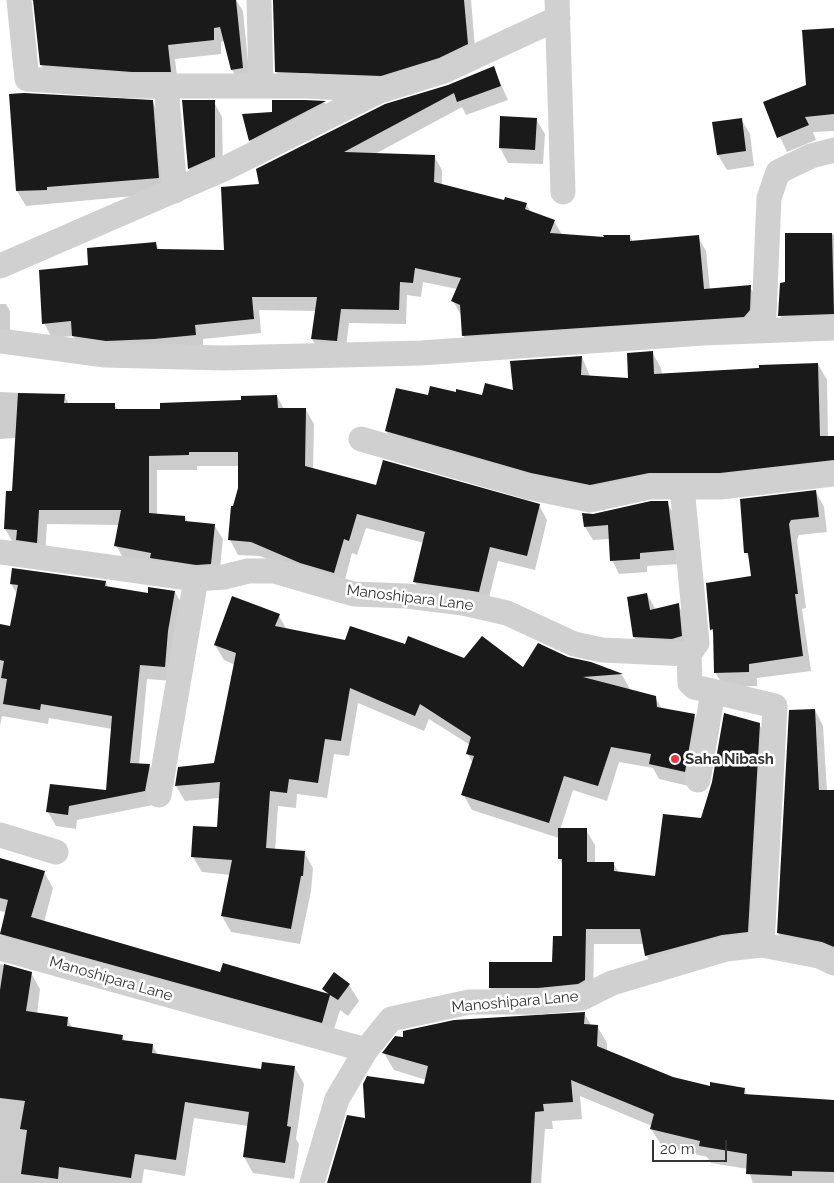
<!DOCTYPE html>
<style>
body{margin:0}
#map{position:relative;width:834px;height:1183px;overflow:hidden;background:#fff;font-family:Raleway,sans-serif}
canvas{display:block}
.scale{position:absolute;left:652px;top:1140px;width:75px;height:22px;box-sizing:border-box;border:2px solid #333;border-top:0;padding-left:6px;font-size:15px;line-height:18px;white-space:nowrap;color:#333;-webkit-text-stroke:4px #fff;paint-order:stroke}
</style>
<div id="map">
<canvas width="834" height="1183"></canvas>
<div class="scale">20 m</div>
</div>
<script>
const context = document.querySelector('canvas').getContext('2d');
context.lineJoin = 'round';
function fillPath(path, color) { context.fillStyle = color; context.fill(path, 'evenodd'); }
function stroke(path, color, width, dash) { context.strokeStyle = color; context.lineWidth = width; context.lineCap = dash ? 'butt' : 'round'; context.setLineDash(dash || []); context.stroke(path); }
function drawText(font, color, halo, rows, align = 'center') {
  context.font = font + ' Raleway,sans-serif'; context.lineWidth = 5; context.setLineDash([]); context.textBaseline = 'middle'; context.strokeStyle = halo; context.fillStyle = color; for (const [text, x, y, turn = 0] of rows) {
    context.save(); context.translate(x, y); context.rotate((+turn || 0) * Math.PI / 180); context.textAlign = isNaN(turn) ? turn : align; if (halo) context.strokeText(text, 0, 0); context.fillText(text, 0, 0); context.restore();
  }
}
fillPath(new Path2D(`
 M31,0H236L243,11L250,82L240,84L232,70L225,41L221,42V54L175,59L178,85L49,79L41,65L35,2Z
 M273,0H471L476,60L448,73L285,87L276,71Z
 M834,29V131L813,132L816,140L787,152L764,103L807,86Z
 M493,67L508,100L466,115L462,107L375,154L434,156L442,170V185L505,201L526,204L531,212L554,221L563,236L605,239L630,236L633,242L698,237L706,251L710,290L750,287L758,301L757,325L471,350L463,335L461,315L453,301L457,289L423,282L421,297L407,295L406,324L349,323L345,355L320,353L312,339L316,311L259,310L261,333L203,339V349L82,350L73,336L52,338L44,323L90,266L156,244L159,250L225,251L261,185L449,86Z
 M11,95L152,102L161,117L167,193L26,206L17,191Z
 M214,102L222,117L223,172L197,183L189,169Z
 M273,102L325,103L334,117L258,155L250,140L273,113Z
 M536,119L545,134L543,164L508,163L500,148Z
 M741,119L750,134L754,166L727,170L718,155L713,123Z
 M786,234H833L834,236V329L788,330L780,315L786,284Z
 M0,304H6L10,311V333H0Z
 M652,352L661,368L662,375L818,364L827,380L828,437H834V476L599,501L395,446L386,431L429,397L456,394L483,396L514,392L582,357L590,376L629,379Z
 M0,392L64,395L69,404H114L118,410L161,411L277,396L284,409L306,410L314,424L313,470L377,487L539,505L547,520L535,570L498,561L487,606L423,597L415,582L424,543L366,528L357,555L352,553L343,587L309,578L260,556L238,555L230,540L233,507L239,488V466H197V470H157V515L185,517L188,522L214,525L223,539L219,578L124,560L116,545L120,525L47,524L45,557L14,544L5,529L13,492L15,438L0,439Z
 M816,492L824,507L827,532L799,535L797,540L806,608L802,609L811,671L757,678V686L724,687L715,672L714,634L711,629L752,577L750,561L746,552Z
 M667,503L675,516L681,564L647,566V572L619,574L612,560L610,539L593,540L585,527Z
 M106,582L109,588L149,595L175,592L183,606L173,681L147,679L139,765H149L157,780L153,805L77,820L76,829L56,826L48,812L107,792L112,729L49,718L48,724L2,716L0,726V625L11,627L17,594L11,584Z
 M647,594L656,610L678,605L687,620L690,651L643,652L634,637Z
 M279,616L287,630L346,641L405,645L465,660L524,669L568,658L591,664L622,675L631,691L655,697L662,709L694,715L703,730L693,787L659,779L653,768L619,762L607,801L573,790L560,830H586L595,845V864H614L619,873L656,877L702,819L759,724L768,739L756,947L655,971L647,956L644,944H594L593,996L499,1002L490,987L553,963L563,937L564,867L559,858V838L472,810L463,794L473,763L467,753L470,745L429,719L424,731L358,703L349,756L334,754L327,798L297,794L296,808L278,806L275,850L304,852L313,868L311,891L300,944L231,932L222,916L230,875L202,872L193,857L218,828L220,798L185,801L176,786L215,764L235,665L224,660L215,645Z
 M815,710L823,726L827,791H834V958L787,949L778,933Z
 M0,859L44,872L53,888L44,922L221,973L327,995L324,989L349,985L359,1001L348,1016L340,1010L331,1039L9,950L0,934L6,912L0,911Z
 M0,964L31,973L40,989L37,1014L67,1018L73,1029L122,1036L125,1041L152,1045L158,1055L262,1071L295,1068L304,1084L296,1139L299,1144L294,1179L253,1173L244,1157L248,1126L194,1118L185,1176L144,1169L142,1183H0Z
 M584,1013L591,1025L597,1026L607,1043V1051L672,1078L711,1087L744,1089L747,1095L834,1101V1183H753L748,1169L711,1163L707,1157L662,1146L651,1129L652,1126L580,1096L582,1119L552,1121L553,1129H545L541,1183H328L367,1119L425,1086L426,1080L394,1070L384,1053L404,1038Z`), '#0003');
fillPath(new Path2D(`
 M33,0H236L243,68L231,70L220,27L214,28V40L168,45L171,72H132L40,65Z
 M273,0H464L468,44L439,58L381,76L275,72Z
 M834,28V114L805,117L809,125L777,138L763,102L806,85L802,30Z
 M494,66L501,86L457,102L454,93L344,152L435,155L434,182L504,200L505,197L527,203L525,209L555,220L550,233L604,237L603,235H630V241L699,235L704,289L751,285L750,310L744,317L462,336L460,305L451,301L461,278L415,268L413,283L400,282L399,310L341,309L337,341L311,339L317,297H252L254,319L195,325L196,335L154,339L106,341L72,336L71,321L42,324L39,270L88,265L87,248L156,242L157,249L224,250L221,187L259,184L256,169L385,104L448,85Z
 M24,93L153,100L159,178L47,187V190L16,191L9,94Z
 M182,100H215V157L188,169Z
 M272,100H305L326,101L249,141L242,114L272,112Z
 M500,116L537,118L535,150L499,148Z
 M742,118L746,151L717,155L712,122Z
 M785,233H832L834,314L778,316L780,283L785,282Z
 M653,351L654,374L759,368V365L818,363L820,436H834V460L720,473H649L590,485L531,473L385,431L396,388L428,395L430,386L456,392V389L482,395L485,383L513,390L510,361L582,356L581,375L628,378L627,353Z
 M18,393L65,394L64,403H115V409H160V403L241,400V396L277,395L278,408H306L305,466L376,485L383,460L540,504L527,556L490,547L479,592L413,582L425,532L357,514L349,541L344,539L334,573L300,563L251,542L228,540L231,506H233L238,488V452H189V455L149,456V513L185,516V521L215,524L211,564L196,565L150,558L151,553L114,546L121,510H39L37,543L16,540L17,530L4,529L6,491H12Z
 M816,490L819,517L791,520L789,524L798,594H795L803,656L749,664V672L714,673L713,629L710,630L706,583L751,576L748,553H744L740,499Z
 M651,501H668L674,550L640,553V559L610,561L608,525L584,527L582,513L593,514Z
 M12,568L106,581L105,586L148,593V587L175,591L168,631L165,667L140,665L130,763L150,764L145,791L69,806L68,815L46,812L50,784L106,790L112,716L41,704L40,710L3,704L7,679L1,678L4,661L0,660V624L10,626L18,585L10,584Z
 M647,593L650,610L679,603L682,636L672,639L633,637L627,597Z
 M232,596L280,614L275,626L345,640L350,626L405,644L408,636L464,658L482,636L523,667L538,643L568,657L591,662L623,674L583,677L656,696L657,707L695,714L685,772L649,764L651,754L611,747L598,786L564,776L549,823L461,795L474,756L466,754L471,737L420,704L415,716L350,688L341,741L325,739L318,783L289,779L287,793L270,791L266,848L305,851L303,876H301L291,929L221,916L232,860L191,857L193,826L217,827L220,782L175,786L178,767L214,763L236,653L214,645Z
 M815,709L819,790H834V947L822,942L777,933L789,710Z
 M724,713L760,723L748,932L722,935L645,956L640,929H586L585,980L578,984L538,988H489V962H552L553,936H562V859H558V828H587V862H614V871L655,876L663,814L701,818L712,782Z
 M0,858L45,871L31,917L220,972L223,963L329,994L322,989L334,972L350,984L338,1000L330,995L322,1023L0,934L8,900L0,898Z
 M4,964L32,972L26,1011L68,1017L67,1026L123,1035L122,1040L153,1044L152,1053L261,1069L262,1062L295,1066L287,1126L291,1127L285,1163L243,1157L249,1112L185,1102L176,1160L135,1154L131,1178L59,1167L58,1179L21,1174L27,1130L20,1129L25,1101L0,1098V990Z
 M585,1012L584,1024L598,1025L597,1046L673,1077L710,1086V1082L745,1088L744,1094L834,1100V1172L792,1171V1176L746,1174L747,1154L699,1146L700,1141L650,1129L654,1114L571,1080L573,1102L543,1104L544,1111L535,1112L531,1183H327L347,1115L365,1118L363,1084L367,1076L424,1084L428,1066L382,1053L395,1036L403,1037V1031L454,1020Z`), '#1a1a1a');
stroke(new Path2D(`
 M19,0L27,79L132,86H305L383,90L444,71L558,18
 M259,0L261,86
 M557,0L563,192
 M166,86L175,191
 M0,266L226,168L379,91
 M752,330L764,316L769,198L778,172L811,156L834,150
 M0,341L105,355L224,358L421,353L703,333L834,328
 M361,439L528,487L590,500L649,487H721L834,474
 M682,487L697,643L689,654
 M0,552L196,579L224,577L248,571H274L354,594L407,596L463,603L507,613L574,644L602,650L689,654
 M689,654L690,683L694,687L775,706L762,945
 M698,780L713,692
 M159,795L196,579
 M0,835L56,852
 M0,948L366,1050
 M312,1183L337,1099L366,1050L391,1019L469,1002H539L582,998L612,983L726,949L762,945L819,956L834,963`), '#d0d0d0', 25);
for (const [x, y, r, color] of [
 [675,759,5,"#e63946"]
]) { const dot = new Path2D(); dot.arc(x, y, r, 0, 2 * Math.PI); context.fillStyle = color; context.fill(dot); stroke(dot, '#fff', 2); }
drawText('15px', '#333', '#fff', [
 ["Manoshipara Lane",410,598,7],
 ["Manoshipara Lane",111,979,16],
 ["Manoshipara Lane",515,1002,-5]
]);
drawText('bold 15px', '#333', '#fff', [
 ["Saha Nibash",685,759]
], 'left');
</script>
